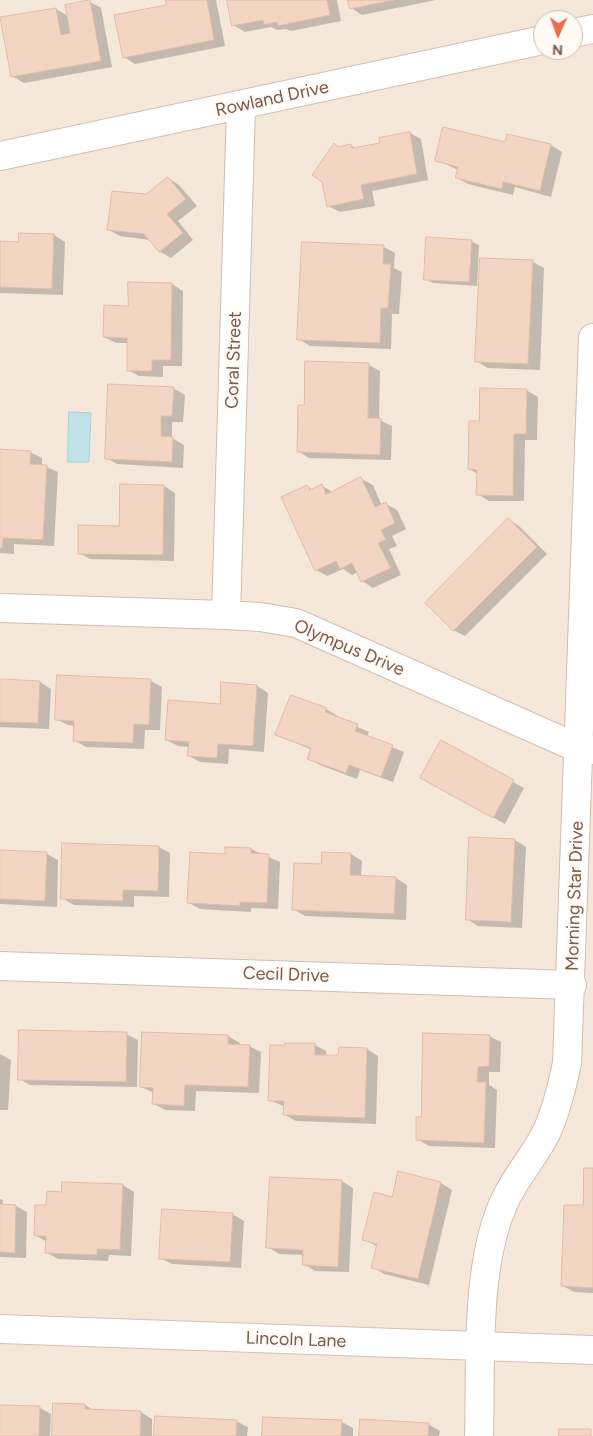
<!DOCTYPE html>
<style>
body{margin:0}
#map{position:relative;width:593px;height:1436px;overflow:hidden;background:#fdf6ec;font-family:Figtree,sans-serif}
canvas{display:block}
.north{position:absolute;left:533px;top:10px;width:50px;height:50px;box-sizing:border-box;background:#fffaf3;border:1px solid #cabbb1;border-radius:50%;rotate:182deg;font-size:14px;font-weight:700;line-height:20px;text-align:center;color:#7a5c4d}
.north::after{content:'';display:block;margin:auto;width:18px;height:22px;background:#e76f51;clip-path:polygon(50% 0,100% 100%,50% 72%,0 100%)}
</style>
<div id="map">
<canvas width="593" height="1436"></canvas>
<div class="north">N</div>
</div>
<script>
const context = document.querySelector('canvas').getContext('2d');
context.lineJoin = 'round';
function fillPath(path, color) { context.fillStyle = color; context.fill(path, 'evenodd'); }
function stroke(path, color, width, dash) { context.strokeStyle = color; context.lineWidth = width; context.lineCap = dash ? 'butt' : 'round'; context.setLineDash(dash || []); context.stroke(path); }
function drawText(font, color, halo, rows, align = 'center') {
  context.font = font + ' Figtree,sans-serif'; context.lineWidth = 5; context.setLineDash([]); context.textBaseline = 'middle'; context.strokeStyle = halo; context.fillStyle = color; for (const [text, x, y, turn = 0] of rows) {
    context.save(); context.translate(x, y); context.rotate((+turn || 0) * Math.PI / 180); context.textAlign = isNaN(turn) ? turn : align; if (halo) context.strokeText(text, 0, 0); context.fillText(text, 0, 0); context.restore();
  }
}
fillPath(new Path2D(`
 M0,0H593V1436H0ZM543,20H573V50H543Z`), '#f5e8da');
const water = new Path2D(`
 M69,412L91,413L89,462H68Z`);
fillPath(water, '#bfe3e8');
stroke(water, '#a5d3da', 1);
fillPath(new Path2D(`
 M167,0H216L225,46L135,64L124,57L168,6Z
 M228,0H337L341,21L291,31L286,29L277,30L271,27L245,32L233,25Z
 M349,0H436L362,15L351,8Z
 M90,2L101,8L112,67L24,83L12,76L56,9L68,16Z
 M410,133L421,139L428,180L372,191L375,206L340,212L328,206L351,145L357,149L381,144Z
 M506,144L551,145L562,152L551,197L515,187L513,195L468,184L456,177L458,170L437,160Z
 M168,178L179,185L197,206L178,221L193,240L171,258L159,251L150,240L120,236L109,230Z
 M20,234L54,235L65,242L63,295L0,293V242L19,243Z
 M471,241L479,245L477,286L433,283L425,279Z
 M384,247L395,253L394,268L402,272L399,314H392L391,349L310,346L299,339Z
 M533,262L544,268L540,370L488,368L476,361Z
 M172,284L183,291L182,366H163V377L139,376L128,370V343H116L104,337L129,307Z
 M306,363L369,365L380,371L379,420L392,426L391,460L309,458L298,451L305,407Z
 M173,388L185,395L183,422H172V438L184,445L183,468L117,464L106,458Z
 M526,390L538,397L537,440H525L524,501H489L478,494V474L469,469L480,423Z
 M30,452L42,458V465L58,472L54,546L14,544V554L0,553V468Z
 M361,479L373,485L382,506L386,504L397,510L406,529L392,536L397,546L389,549L401,575L373,588L362,581L358,572L352,575L343,569L327,576L316,570L307,486L313,490L322,486L333,492Z
 M164,486L175,493L174,561L90,559L79,553L120,527Z
 M508,519L519,526L547,554L465,636L453,630Z
 M0,680L40,682L51,689L49,729L0,727Z
 M151,681L162,687L160,730H145L144,749L86,747L74,740L75,726L68,725L56,719Z
 M257,686L268,693L264,752L229,749L228,764L200,762L189,756V747L178,746L166,740L221,705Z
 M326,709L338,716L337,718L369,732L367,737L404,752L393,782L360,770L357,779L320,765L308,758L312,750L277,735Z
 M441,742L524,788L505,824L433,784Z
 M515,840L526,847L522,928L478,926L467,919Z
 M159,847L170,853L169,897L134,896V907L74,905L62,898Z
 M251,849L280,862L278,909L251,908V912L200,909L189,903L226,855Z
 M0,851L47,854L58,860L57,907L0,904Z
 M351,854L362,861L361,877L396,878L407,885L406,920L305,916L293,909L322,866Z
 M126,1034L138,1040L137,1087L30,1085L19,1079Z
 M143,1034L228,1036L240,1043L239,1046H249L261,1052L259,1093L196,1091L195,1111L165,1110L154,1104V1093L141,1087Z
 M489,1036L501,1042L500,1072H489V1085L497,1090L495,1148L429,1146L417,1139Z
 M315,1045L326,1051V1056L340,1057L367,1049L378,1056L376,1124L296,1121L285,1115V1107L270,1100L286,1047Z
 M0,1054L11,1060L8,1110H0Z
 M593,1170V1293L574,1292L563,1286Z
 M342,1181L353,1188L349,1272L315,1271L304,1264V1255L279,1254L268,1247Z
 M441,1183L452,1190L429,1285L384,1274L373,1267L378,1247L364,1239L393,1198Z
 M123,1185L134,1192L131,1256L109,1255L108,1261L58,1259L46,1252L47,1242L35,1235L62,1193Z
 M0,1199L3,1200L2,1205L16,1206L27,1212L26,1258L0,1257Z
 M232,1214L244,1221L241,1268L172,1264L160,1258Z
 M85,1405L95,1411L141,1412L152,1419V1436H54Z
 M0,1406L40,1408L51,1414L50,1436H0Z
 M236,1421L248,1427L247,1436H156Z
 M342,1422L353,1428V1436H263Z
 M428,1424L440,1431L439,1436H361Z`), '#0003');
const building = new Path2D(`
 M90,0L101,61L11,77L0,17L56,8L61,35L70,33L65,5Z
 M166,0H207L214,40L123,58L114,15L166,5Z
 M227,0H327L330,15L278,26L277,22L264,25L263,20L232,26Z
 M348,0H394L350,9Z
 M443,127L505,142L507,134L551,144L540,191L503,182L502,189L455,178L458,167L435,161Z
 M410,132L417,174L361,185L364,199L327,207L322,182L312,175L334,143L338,147L351,144L352,148L380,143L379,138Z
 M168,177L186,199L167,214L183,233L159,252L144,234L107,230L112,191L146,194Z
 M19,233L54,234L52,289L0,287V241L18,242Z
 M426,237L472,240L469,282L424,280Z
 M302,242L384,245L383,264H391L388,308H381L380,343L297,340Z
 M480,258L533,260L528,364L475,362Z
 M128,282L172,283L171,360H152V371H127V338L103,337L104,305L128,306Z
 M305,361L369,363L368,418H381L380,455L297,452L298,405H304Z
 M108,384L174,387L172,416H161V436L173,437L172,462L105,459Z
 M480,388L527,389L526,434H514L513,496L476,495L477,470L468,469L469,421H479Z
 M0,449L31,451L30,464L47,465L43,540L3,538L2,548H0Z
 M361,477L375,507L386,502L395,523L381,530L386,540L378,543L391,568L361,582L352,563L340,569L336,561L315,571L281,497L307,485L310,490L322,484L326,494Z
 M120,484L164,485L163,555L78,554V525L119,526Z
 M508,518L537,547L453,631L425,603Z
 M57,675L151,679L149,725L134,724L133,743L73,741L74,721L55,720Z
 M0,679L40,681L38,723L0,722Z
 M221,682L257,685L253,746L218,744L217,758L187,756L189,742L165,740L168,700L220,704Z
 M291,695L327,708L325,712L358,724L355,731L393,745L381,777L349,765L346,773L307,759L311,748L275,735Z
 M441,740L514,780L493,818L420,778Z
 M469,837L515,839L511,922L466,920Z
 M62,843L159,846L158,891L123,890V901L61,899Z
 M225,847L251,848V853L269,854L267,903L240,902V906L187,903L190,852L225,854Z
 M0,850L47,852L45,901L0,899Z
 M322,852L351,853L350,875L396,877L394,914L292,910L294,863L321,864Z
 M19,1030L127,1032L126,1082L18,1080Z
 M142,1032L228,1035V1044L250,1045L248,1087L185,1085L184,1106L152,1104L153,1088L140,1087Z
 M423,1033L490,1035L489,1066L478,1067L477,1082H486L484,1143L416,1140V1117H421Z
 M285,1043H315V1055H338L339,1047L367,1048L365,1118L283,1115L284,1101H268L270,1045H285Z
 M584,1168H593V1288L561,1286L564,1205H583Z
 M398,1171L441,1182L418,1279L371,1268L377,1244L362,1240L374,1192L392,1197Z
 M270,1177L342,1180L338,1267L302,1265L303,1250L266,1248Z
 M62,1182L123,1184L120,1250L97,1249V1255L45,1253L46,1236H34L35,1205H46L47,1191L61,1192Z
 M0,1204L16,1205L15,1253L0,1252Z
 M162,1209L233,1213L230,1262L159,1259Z
 M53,1403L85,1404V1409L141,1411L140,1436H52Z
 M0,1405L40,1406L39,1436H0Z
 M155,1416L237,1420L236,1436H154Z
 M263,1417L342,1420L341,1436H262Z
 M360,1419L429,1423L428,1436H359Z
 M559,1429H591V1436H559Z`);
fillPath(building, '#f3d5c3');
stroke(building, '#e6bba3', 1);
const street = new Path2D(`
 M573,33L593,29
 M0,156L543,40
 M0,608L226,615L260,617L296,623L580,749L593,750
 M226,615L241,106
 M0,966L572,985
 M479,1436C481,1366 475,1271 502,1207C512,1181 532,1160 545,1135C556,1113 562,1087 567,1063L593,338`);
const secondary = new Path2D(`
 M0,1329L593,1350`);
stroke(street, '#d1beb0', 30);
stroke(secondary, '#d6c0b0', 30);
stroke(street, '#fff', 28);
stroke(secondary, '#fff', 28);
drawText('18px', '#7a5c4d', '#fffaf3', [
 ["Rowland Drive",272,99,-12],
 ["Coral Street",234,360,-88],
 ["Olympus Drive",349,648,23],
 ["Morning Star Drive",575,896,-88],
 ["Cecil Drive",286,975,2],
 ["Lincoln Lane",296,1340,2]
]);
</script>
